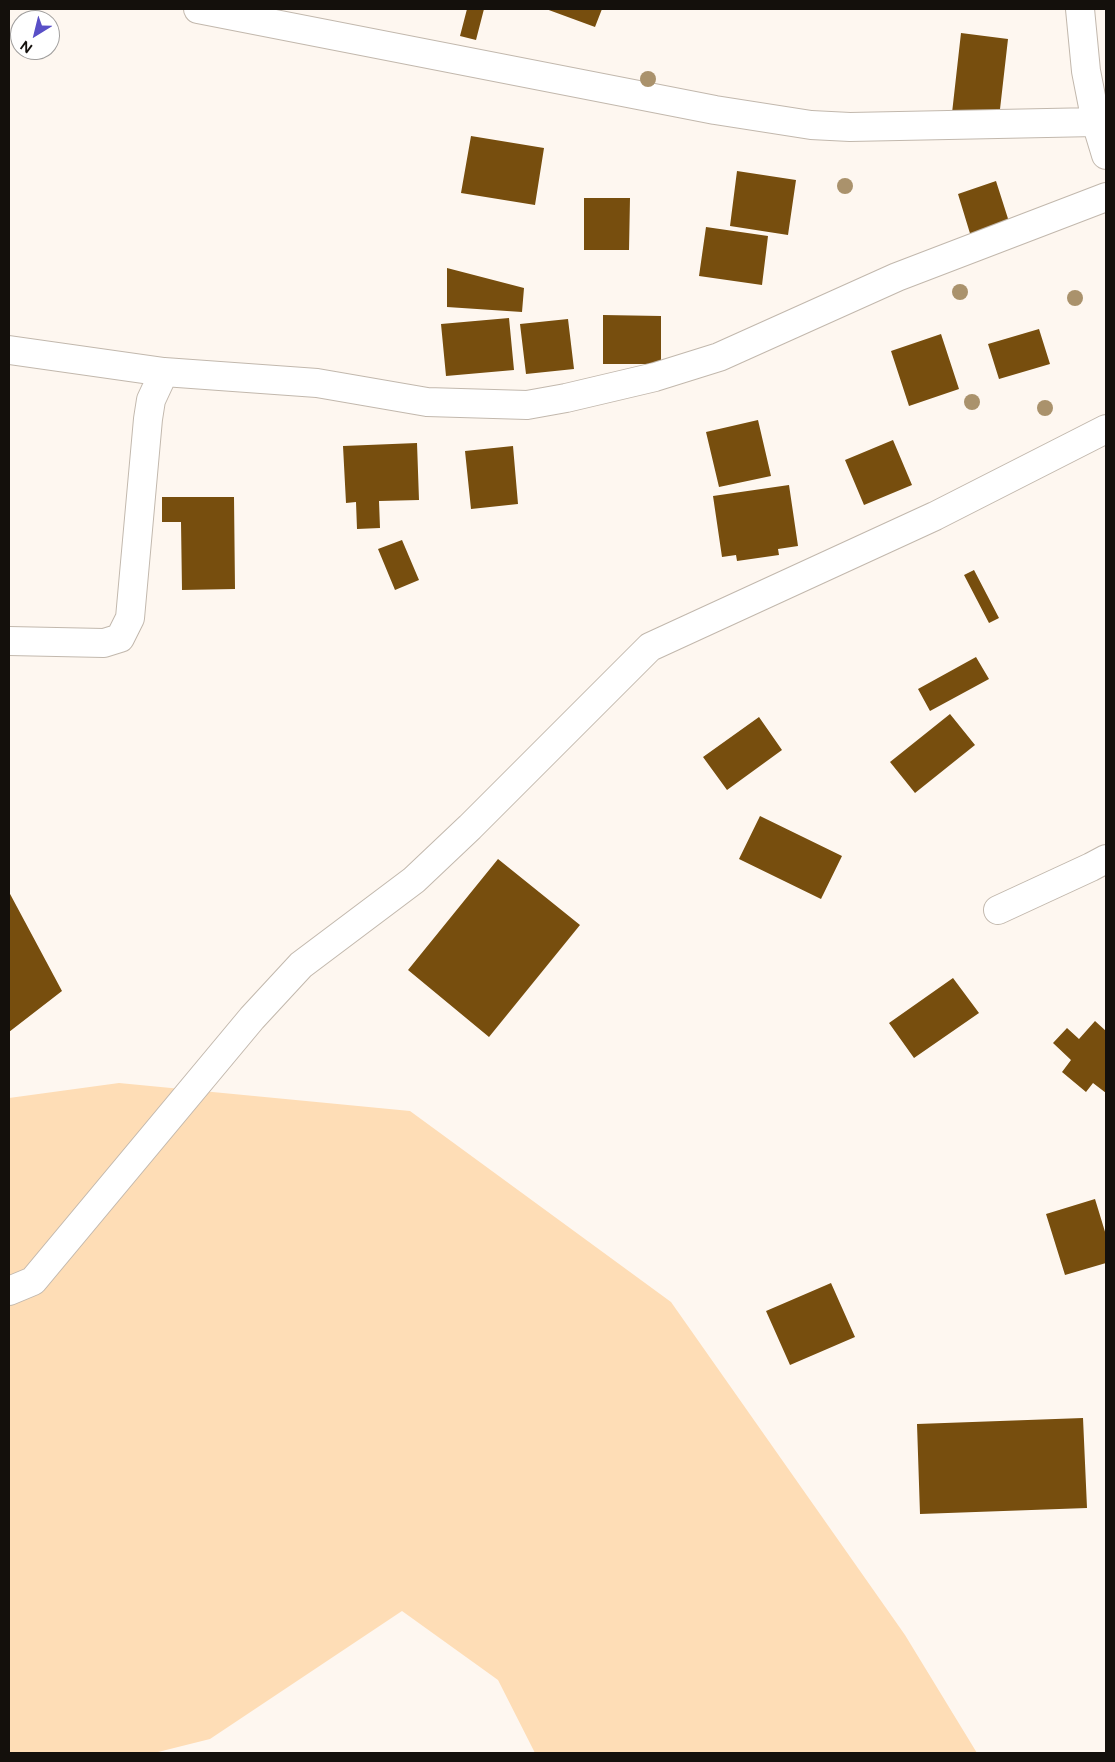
<!DOCTYPE html>
<style>
body{margin:0}
#map{position:relative;width:1115px;height:1762px;overflow:hidden;background:#fef7f0;font-family:Figtree,sans-serif}
canvas{display:block}
.frame{position:absolute;inset:0;border:10px solid #14100c;pointer-events:none}
.north{position:absolute;left:10px;top:10px;width:50px;height:50px;box-sizing:border-box;background:#fff;border:1px solid #a19f9e;border-radius:50%;rotate:216deg;font-size:14px;font-weight:700;line-height:20px;text-align:center;color:#14100c}
.north::after{content:'';display:block;margin:auto;width:18px;height:22px;background:#594fc7;clip-path:polygon(50% 0,100% 100%,50% 72%,0 100%)}
</style>
<div id="map">
<canvas width="1115" height="1762"></canvas>
<div class="frame"></div>
<div class="north">N</div>
</div>
<script>
const context = document.querySelector('canvas').getContext('2d');
context.lineJoin = 'round';
function fillPath(path, color) { context.fillStyle = color; context.fill(path, 'evenodd'); }
function stroke(path, color, width, dash) { context.strokeStyle = color; context.lineWidth = width; context.lineCap = dash ? 'butt' : 'round'; context.setLineDash(dash || []); context.stroke(path); }
fillPath(new Path2D(`
 M119,1083L410,1111L671,1302L905,1635L977,1753H535L498,1680L402,1611L210,1739L154,1753H9V1098Z`), '#feddb6');
fillPath(new Path2D(`
 M467,9H484L476,40L460,36Z
 M546,9H602L595,27Z
 M961,33L1008,39L999,118L952,113Z
 M471,136L544,148L535,205L461,193Z
 M737,171L796,180L788,235L730,226Z
 M996,181L1011,228L972,240L958,194Z
 M584,198H630L629,250H584Z
 M706,227L768,236L762,285L699,276Z
 M447,268L524,288L522,312L447,307Z
 M603,315L661,316V364H603Z
 M509,318L514,370L446,376L441,324Z
 M568,319L574,369L526,374L520,324Z
 M1039,329L1050,364L999,379L988,344Z
 M941,334L959,389L909,406L891,351Z
 M758,420L771,476L719,487L706,432Z
 M893,440L912,485L864,505L845,460Z
 M417,443L419,500L379,501L380,528L357,529L356,502L346,503L343,446Z
 M513,446L518,504L471,509L465,451Z
 M789,485L798,546L778,549L779,555L737,561L736,555L722,557L713,496Z
 M162,497H234L235,589L182,590L181,522H162Z
 M402,540L419,580L395,590L378,549Z
 M974,570L999,618L989,623L964,575Z
 M976,657L989,679L930,711L918,689Z
 M950,714L975,745L915,793L890,762Z
 M759,717L782,750L727,790L703,757Z
 M760,816L842,856L821,899L739,859Z
 M498,859L580,925L489,1037L408,970Z
 M9,892L62,991L9,1032Z
 M953,978L979,1013L914,1058L889,1023Z
 M1095,1021L1106,1031V1093L1093,1083L1086,1092L1062,1072L1071,1060L1053,1043L1067,1028L1079,1039Z
 M1095,1199L1106,1235V1263L1065,1275L1046,1214Z
 M831,1283L855,1337L790,1365L766,1311Z
 M1083,1418L1087,1508L920,1514L917,1424Z`), '#774e0e');
const minor = new Path2D(`
 M198,9L715,110L811,125L850,127L1096,122
 M1080,9L1086,71L1096,122L1106,155
 M9,350L164,372L317,383L427,402L527,405L566,398L655,377L719,357L897,277L1106,197
 M9,641L104,643L120,638L130,618L148,419L151,400L164,372
 M998,910L1091,867L1106,859
 M9,1291L33,1281L252,1018L301,965L414,880L470,827L650,647L935,516L1106,429`);
stroke(minor, '#c2b8ad', 30);
stroke(minor, '#fff', 28);
context.fillStyle = '#aa926c';
for (const [x, y] of [
 [648,79],
 [845,186],
 [960,292],
 [1075,298],
 [972,402],
 [1045,408]
]) { context.beginPath(); context.arc(x, y, 8, 0, 2 * Math.PI); context.fill(); }
</script>
